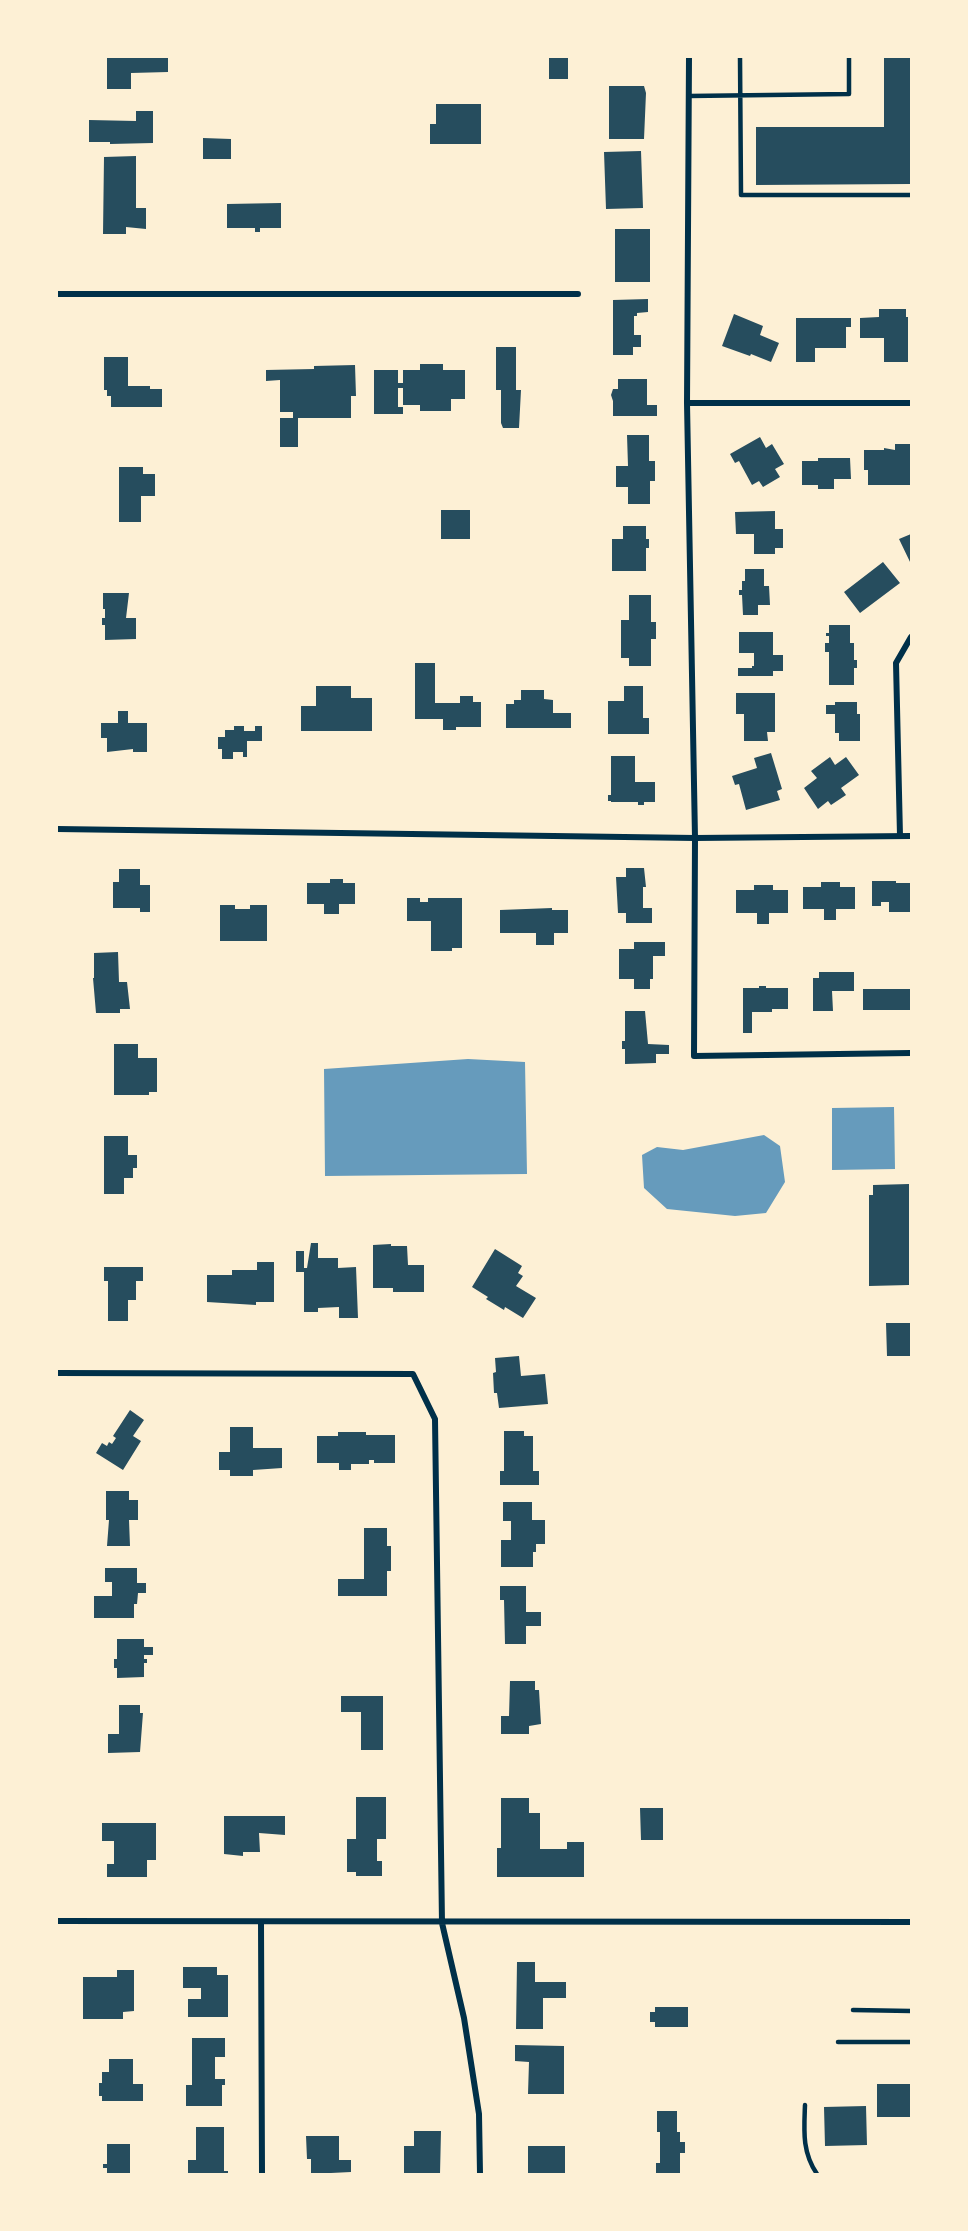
<!DOCTYPE html>
<style>
body{margin:0}
#map{position:relative;width:968px;height:2231px;overflow:hidden;background:#fdf0d5;font-family:"Sofia Sans Condensed",sans-serif}
canvas{display:block}
.frame{position:absolute;inset:0;border:58px solid #fdf0d5;pointer-events:none}
</style>
<div id="map">
<canvas width="968" height="2231"></canvas>
<div class="frame"></div>
</div>
<script>
const context = document.querySelector('canvas').getContext('2d');
context.lineJoin = 'round';
function fillPath(path, color) { context.fillStyle = color; context.fill(path, 'evenodd'); }
function stroke(path, color, width, dash) { context.strokeStyle = color; context.lineWidth = width; context.lineCap = dash ? 'butt' : 'round'; context.setLineDash(dash || []); context.stroke(path); }
fillPath(new Path2D(`
 M468,1059L525,1062L527,1174L325,1176L324,1069Z
 M894,1107L895,1169L832,1170V1108Z
 M764,1135L780,1146L785,1182L766,1213L735,1216L667,1209L644,1188L642,1155L657,1147L683,1150Z`), '#669bbc');
fillPath(new Path2D(`
 M107,57H168V72L131,73V89H107Z
 M549,57H568V79H549Z
 M884,57H911L910,184L756,185V127H884Z
 M609,86H644L646,93L644,139H609Z
 M436,104H481V144H430V124H436Z
 M136,111H153V143L110,144V142H89V120L136,121Z
 M203,138L231,139V159H203Z
 M641,151L643,208L606,209L604,152Z
 M136,156V208H146V229L126,227V234H103L104,157Z
 M281,203V228H260V232H255V228H227V204Z
 M615,229H650V282H615Z
 M648,299V312L637,313V316H634V335H641V347H633V355H613V300Z
 M879,309H906V317H908V362H884V338H860V318L879,317Z
 M734,314L763,326L760,335L779,343L771,362L751,354L750,356L722,346Z
 M796,318H851V327H846V348H815V362H796Z
 M496,347H516V390H521L519,428H503L501,423V390H496Z
 M104,357H128V386H150V389H162V407H111V396H107V390H104Z
 M420,364H443V370H465V399H451V411H420V405H403V388H398V407H403V414H374V370H398V383H403V370H420Z
 M355,365L356,396H351V418H298V447H280V418H293V412H280V380L266,381V370L314,369V366Z
 M618,379H647V405H657V416H613V401L611,395L613,389H618Z
 M627,435H649V461H655V481H650V504H628V487H616V466H628Z
 M760,437L766,448L772,444L784,464L775,469L780,477L763,487L759,481L752,485L739,461L735,463L730,454Z
 M895,444H911V485H868V470H864V450H884V448L895,450Z
 M818,458H850L851,479H834V489H818V485H802V461H818Z
 M119,467H143V474H155V496H141V522H119Z
 M441,510H470V539H441Z
 M775,511V529H783V548H775V554H754V534H736L735,512Z
 M623,526H646V539H649V548H646V571H612V539H623Z
 M911,534V564L899,539Z
 M883,562L900,583L860,613L844,592Z
 M745,569H764V586H769L770,605H758V615H743L742,595H739V590H742V581H745Z
 M103,593H129L126,618H136V639L105,640V625H102V618H105V609H103Z
 M629,595H651V622H656V639H651V666H629V658H621V620H629Z
 M829,625H850V643H854V660H857V668H854V685H829V652H825V643H829V636H826V633H829Z
 M739,632H773V655H783V671H773V676H738V668H752V666H754V653H739Z
 M415,663H435V703H460V696H473V702H481V727H456V730H443V719H415Z
 M316,686H351V698H372V731H301V706H316Z
 M624,686H643V718H649V734H608V701H624Z
 M521,690H544V699L553,700V713H571V728H506V704H514V700H521Z
 M736,693H775V732H767L768,741H744V714H736Z
 M835,702H857V714H860V741H839V733H835V714H826V705H835Z
 M118,711H128V723H147V752H133V749L107,752V738H101V723H118Z
 M234,726H244V731H255V726H262V741H247V757H243V752H233V759H222V749H218V737H225V730H234Z
 M771,753L782,789L777,791L780,800L746,810L739,784L735,785L732,776L757,768L754,758Z
 M611,756H635V782H655V802H644V805H638V802H611V801H608V795H611Z
 M830,757L835,765L846,757L859,775L841,788L846,795L831,805L828,801L818,809L804,788L817,778L811,771Z
 M626,868H644L646,887H643V908H652V923H626V913H618L616,877H626Z
 M119,869H140V885H150V912H140V908H113V882H119Z
 M330,879H343V883H355V904H339V914H324V904H307V883H330Z
 M872,881H896V883H911V912H889V902H881V906H872Z
 M821,882H840V887H855V909H836V920H824V909H803V887H821Z
 M754,885H773V890H788V913H769V924H757V913H736V890H754Z
 M407,898H420V902H428V898H462V948H452V951H431V921H407Z
 M220,905H235V909H250V905H267V941H220Z
 M552,908V910H568V933H554V945H536V933H500V910Z
 M634,942H665V956H653V979H650V989H634V979H619V949H634Z
 M118,952L119,982H127L130,1009H120V1013H96L93,978H94V953Z
 M819,972H854V991H832L833,1011H813V978H819Z
 M759,986H766V988H788V1009H772V1012H752V1033H743V988H759Z
 M863,989H911V1010H863Z
 M625,1011H645L648,1044L669,1045V1054H656V1063L625,1064V1049H622V1041H625Z
 M114,1044H138V1058H157V1092H149V1095H114Z
 M104,1136H128V1155H137V1168H133V1178H124V1194H104Z
 M909,1184V1285L869,1286V1195H873V1185Z
 M311,1243H318V1258H338V1268L356,1267L358,1318H339V1307L318,1308V1312H304V1272H296V1251H304V1268H307Z
 M391,1244V1246H407L408,1265H424V1292H393V1288H373V1245Z
 M495,1249L522,1266L518,1273L523,1276L516,1286L536,1298L523,1318L505,1307L504,1310L486,1299L488,1297L472,1287Z
 M257,1262H274V1302H256V1305L207,1302V1275H232V1270H257Z
 M104,1267H143V1281H136V1300H128V1321H108V1281H104Z
 M886,1323H911V1356H887Z
 M519,1356L521,1376L545,1374L548,1404L499,1408L497,1393H494L493,1373L496,1372L495,1358Z
 M130,1410L144,1420L133,1436L141,1441L123,1470L96,1453L102,1443L107,1446L109,1442L112,1444L116,1438L113,1436Z
 M230,1427H253V1448H282V1468L253,1470V1476H230V1470H219V1452H230Z
 M504,1431H524V1436H533V1471H539V1485H500V1471H504Z
 M338,1432H366V1435H395V1463H374V1460H369V1464H351V1470H339V1463H317V1436H338Z
 M106,1491H129V1500H138V1520H129L130,1546H107L109,1520H106Z
 M503,1502H532V1520H545V1544H536V1552H533V1567H501V1540H511V1521H503Z
 M364,1528H387V1546H391V1571H387V1596H338V1579H364Z
 M105,1568H137V1583H146V1593H138L137,1604H134V1618H94V1596H112V1582H105Z
 M500,1586H526V1612H541V1626H526V1644H505L504,1600H500Z
 M117,1639H144V1647H153V1655H144V1659H147V1663H144V1677L117,1678V1668H114V1659H117Z
 M510,1681H535V1690H539L541,1724L529,1726V1734H501V1716H509Z
 M341,1696H383V1750H361V1712H341Z
 M119,1705H140V1713H143L140,1752L108,1753V1734H119Z
 M356,1797H386V1839H377V1861H382V1876H356V1872H347V1839H356Z
 M501,1798H529V1813H540V1849H567V1842H584V1877H497V1848H501Z
 M640,1808H663V1840H641Z
 M224,1816H285V1835L259,1833L260,1852H243V1856L224,1854Z
 M102,1823H156V1860H147V1877H107V1864H114V1841H102Z
 M517,1962H535V1982H566V1998H543V2029H516Z
 M183,1967H217V1975H228V2017H188V1999H201V1988H183Z
 M117,1970H134V2011L123,2012V2019H83V1977H117Z
 M655,2007H688V2027H655V2022H650V2012H655Z
 M192,2038H225V2057H215V2079H225V2085H222V2106H186V2085H192Z
 M515,2045L564,2046V2094H528L529,2062L515,2061Z
 M109,2059H133V2084H143V2101H102V2096H99V2083H102V2072H109Z
 M877,2084H911V2117H877Z
 M866,2106L867,2145L825,2146L824,2107Z
 M657,2111H677V2132H680V2142H685V2153H680V2174H656V2163H660V2132H657Z
 M196,2127H224V2171H228V2174H188V2160H196Z
 M414,2131H441L440,2174H404V2146H414Z
 M306,2136H339V2160H351V2172L311,2174V2159H307Z
 M107,2144H130V2174H107V2168H103V2164H107Z
 M528,2146H565V2174H528Z`), '#264d5e');
stroke(new Path2D(`
 M740,57L741,195H911
 M689,96L849,94V57
 M853,2010L911,2011
 M838,2042H911
 M805,2105C804,2131 802,2152 817,2174`), '#003049', 4.5);
stroke(new Path2D(`
 M689,57L687,403L695,838L694,1056L911,1053
 M57,294H578
 M687,403H911
 M57,829L695,838L911,836
 M900,836L896,663L911,637
 M57,1373L413,1374L435,1419L442,1923L464,2018L479,2114L480,2174
 M57,1921L911,1922
 M261,1922L262,2174`), '#003049', 6);
</script>
